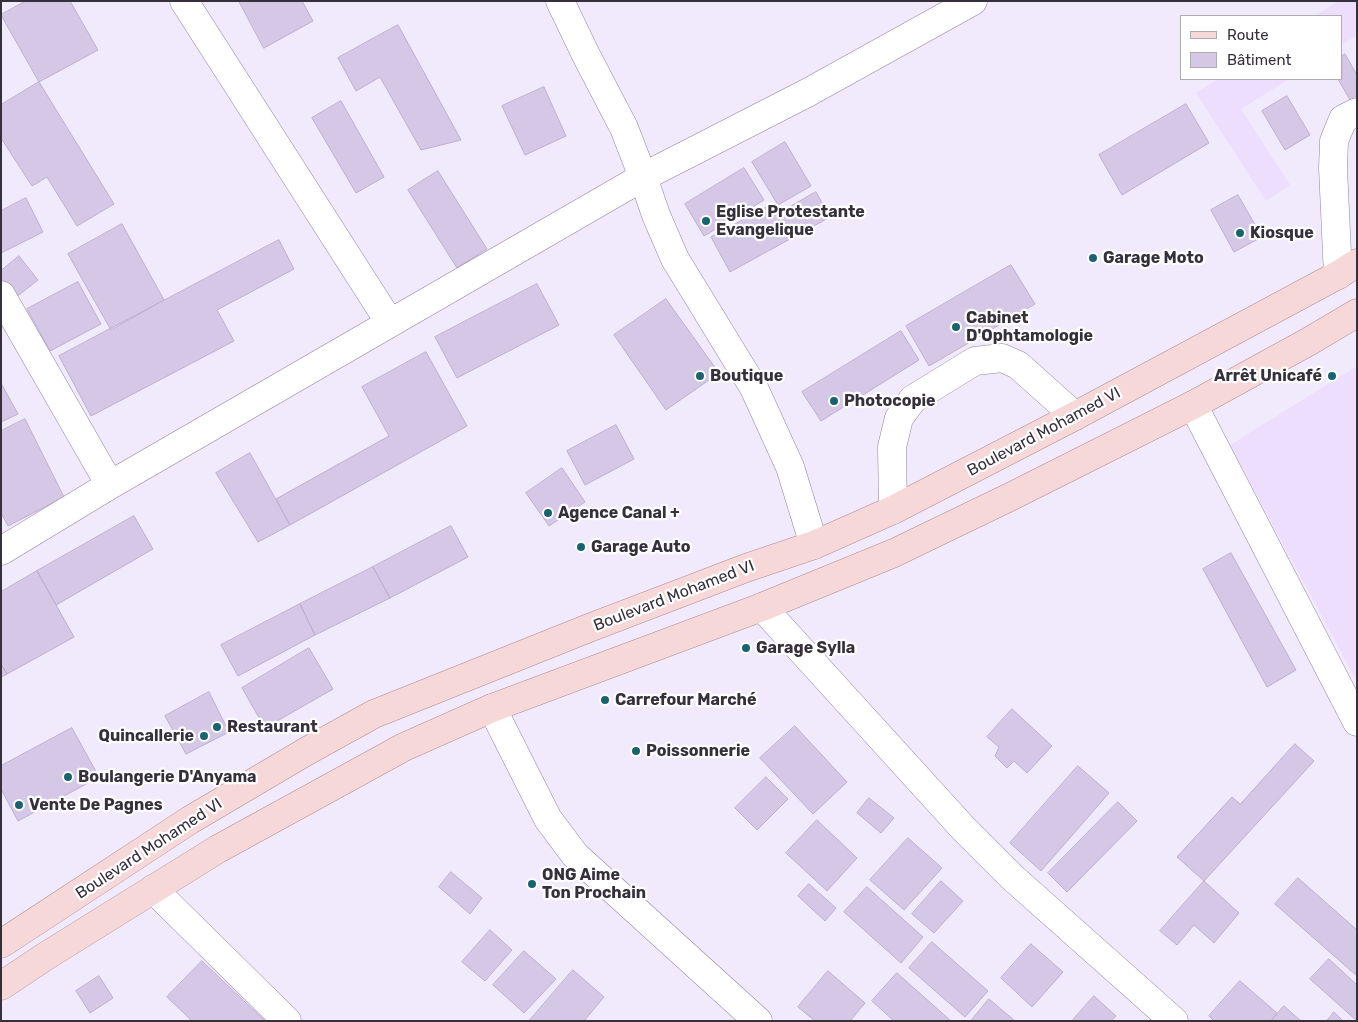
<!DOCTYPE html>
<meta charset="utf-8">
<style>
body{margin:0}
#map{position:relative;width:1358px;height:1022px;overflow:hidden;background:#f1e9fc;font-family:Rubik,sans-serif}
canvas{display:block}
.frame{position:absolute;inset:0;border:2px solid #36303c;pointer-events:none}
.legend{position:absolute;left:1180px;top:15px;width:162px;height:65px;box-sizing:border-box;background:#fff;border:1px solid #afacb1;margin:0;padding:6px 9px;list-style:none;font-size:15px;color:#36303c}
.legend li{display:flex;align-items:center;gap:10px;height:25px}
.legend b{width:25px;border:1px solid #afacb1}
</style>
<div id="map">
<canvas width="1358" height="1022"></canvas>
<div class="frame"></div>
<ul class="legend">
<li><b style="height:6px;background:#f7d8d9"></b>Route</li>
<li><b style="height:14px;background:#d5c7e6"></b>Bâtiment</li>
</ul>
</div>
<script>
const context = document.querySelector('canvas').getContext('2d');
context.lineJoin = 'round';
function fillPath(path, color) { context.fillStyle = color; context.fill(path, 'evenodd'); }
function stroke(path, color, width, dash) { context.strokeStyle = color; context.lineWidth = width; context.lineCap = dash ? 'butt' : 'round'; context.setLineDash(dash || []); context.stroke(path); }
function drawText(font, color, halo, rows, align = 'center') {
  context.font = font + ' Rubik,sans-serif'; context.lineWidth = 4.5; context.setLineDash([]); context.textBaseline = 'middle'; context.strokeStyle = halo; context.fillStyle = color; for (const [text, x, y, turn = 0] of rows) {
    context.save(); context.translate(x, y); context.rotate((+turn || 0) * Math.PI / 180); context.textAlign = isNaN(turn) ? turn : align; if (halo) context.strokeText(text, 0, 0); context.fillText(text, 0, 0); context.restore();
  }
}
fillPath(new Path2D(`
 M1338,1H1357V35L1342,45V16H1315Z
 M1218,79H1289L1241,109L1290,185L1266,201L1196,93Z
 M1357,366V682L1230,445Z`), '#eddefd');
const building = new Path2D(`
 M26,1H70L98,50L39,82L1,15Z
 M239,1H302L313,21L264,48Z
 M398,25L461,140L421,150L380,77L356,91L338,58Z
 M1345,54L1357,75V105L1354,107L1338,79H1342V56Z
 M39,82L114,204L77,226L47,177L32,186L1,138V105Z
 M544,87L566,136L525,155L502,106Z
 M1287,96L1310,135L1285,150L1262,111Z
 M341,101L384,177L356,193L312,118Z
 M1186,104L1209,143L1122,195L1099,155Z
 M785,142L811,186L778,205L752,162Z
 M744,168L764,200L704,236L685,204Z
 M438,171L487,249L457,268L408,190Z
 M816,192L830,217L730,272L711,237L768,206L773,216Z
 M1238,195L1262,237L1234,252L1211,210Z
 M26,198L43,232L1,253V211Z
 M122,224L164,300L111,330L68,254Z
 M279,240L294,269L217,310L234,341L91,416L59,356Z
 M19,256L38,280L15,298L1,280V271Z
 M1011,265L1035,304L929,366L906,326Z
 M78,282L101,324L50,351L27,309Z
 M537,284L559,325L457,378L435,337Z
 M666,299L719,373L666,410L614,335Z
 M901,331L919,360L821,421L802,392Z
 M426,352L467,426L290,525L276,499L389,436L362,387Z
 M1,383L18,414L1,422Z
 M25,419L64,497L8,526L1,513V431Z
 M616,425L634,459L585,485L567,451Z
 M250,453L290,525L258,542L216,473Z
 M562,468L585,502L549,526L526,493Z
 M134,516L153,549L56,605L37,571Z
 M451,526L468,557L390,598L373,567Z
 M1231,553L1296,670L1267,687L1203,569Z
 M373,567L390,598L315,635L300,604Z
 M37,571L74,637L7,674L1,664V592Z
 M300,604L315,635L238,676L221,645Z
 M309,648L333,689L265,728L242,688Z
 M1,664L7,674L1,677Z
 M209,692L229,732L186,754L165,716Z
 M1012,709L1052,746L1027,773L1014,761L1007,768L995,756L999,747L987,737Z
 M795,726L847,782L813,814L760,758Z
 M72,728L99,777L18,821L1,789V766Z
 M1295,744L1314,761L1204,881L1177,857L1232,797L1240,804Z
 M1078,766L1109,793L1041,871L1010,843Z
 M766,777L788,799L757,830L735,808Z
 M869,798L894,818L881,833L857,813Z
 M1118,802L1137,821L1067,892L1048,873Z
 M817,820L857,858L827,891L786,853Z
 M908,838L942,868L904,910L870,880Z
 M451,872L482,898L470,914L439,887Z
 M1298,878L1357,930V976L1275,904Z
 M941,881L963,901L934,933L912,914Z
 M1204,881L1239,913L1214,943L1194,925L1177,945L1160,931Z
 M809,884L836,908L825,921L798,896Z
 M867,887L923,937L901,963L844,912Z
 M490,930L512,950L485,981L462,962Z
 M932,942L988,991L965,1017L909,968Z
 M1031,944L1063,972L1032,1007L1001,978Z
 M524,951L556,979L524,1013L493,985Z
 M1329,959L1357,985V1021L1310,979Z
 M202,961L265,1021H192L167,997Z
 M573,970L604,997L584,1021H529Z
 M828,971L865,1003L850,1021H815L798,1007Z
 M897,973L951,1021H894L872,1001Z
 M99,976L113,998L90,1013L76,991Z
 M1240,981L1277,1013L1271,1021H1214L1209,1016Z
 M1094,996L1116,1016L1111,1021H1072Z
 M989,999L1015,1021H971Z
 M1284,1006L1301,1021H1271Z
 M1334,1012L1343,1021H1327Z`);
fillPath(building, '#d5c7e6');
stroke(building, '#bdafcd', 1);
const minor = new Path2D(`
 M184,1L390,323
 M560,1L586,55L624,128L643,177L656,215L675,259L754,388L790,467L814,545
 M1338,275L1333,168L1334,141L1343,119L1357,112
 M1,295L110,485
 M1193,405L1357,722
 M893,510L892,447L899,418L913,399L975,361L1002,358L1018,365L1075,416
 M1,551L110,485L643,177L807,93L973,1
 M762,607L963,828L1012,877L1174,1021
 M492,708L548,819L575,855L758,1021
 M153,889L287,1021`);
const major = new Path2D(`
 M1,944L190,820L307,751L374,714L589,628L746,568L814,545L893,510L1075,416L1338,275L1357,263
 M1,986L46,956L218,849L404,747L492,708L762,607L894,553L1012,496L1193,405L1308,342L1357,313`);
stroke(minor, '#9183a0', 29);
stroke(major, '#b08c91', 29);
stroke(minor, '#fff', 28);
stroke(major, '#f7d8d9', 28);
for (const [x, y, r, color] of [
 [706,221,5,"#18646e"],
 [1240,233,5,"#18646e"],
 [1093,258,5,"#18646e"],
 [956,327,5,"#18646e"],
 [700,376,5,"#18646e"],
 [1332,376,5,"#18646e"],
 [834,401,5,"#18646e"],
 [548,513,5,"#18646e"],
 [581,547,5,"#18646e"],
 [746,648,5,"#18646e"],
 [605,700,5,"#18646e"],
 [217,727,5,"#18646e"],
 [204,736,5,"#18646e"],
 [636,751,5,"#18646e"],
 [68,777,5,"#18646e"],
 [19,805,5,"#18646e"],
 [532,884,5,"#18646e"]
]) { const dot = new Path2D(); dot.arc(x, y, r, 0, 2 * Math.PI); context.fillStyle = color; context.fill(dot); stroke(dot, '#fff', 2); }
drawText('bold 16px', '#36303c', '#fff', [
 ["Eglise Protestante",716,212],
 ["Evangelique",716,230],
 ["Kiosque",1250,233],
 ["Garage Moto",1103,258],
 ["Cabinet",966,318],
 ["D'Ophtamologie",966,336],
 ["Boutique",710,376],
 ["Arrêt Unicafé",1322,376,"right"],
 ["Photocopie",844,401],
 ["Agence Canal +",558,513],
 ["Garage Auto",591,547],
 ["Garage Sylla",756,648],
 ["Carrefour Marché",615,700],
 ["Restaurant",227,727],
 ["Quincallerie",194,736,"right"],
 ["Poissonnerie",646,751],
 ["Boulangerie D'Anyama",78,777],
 ["Vente De Pagnes",29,805],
 ["ONG Aime",542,875],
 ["Ton Prochain",542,893]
], 'left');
drawText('16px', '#36303c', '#fff', [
 ["Boulevard Mohamed VI",1044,432,-28],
 ["Boulevard Mohamed VI",674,596,-21],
 ["Boulevard Mohamed VI",149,849,-33]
]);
</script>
